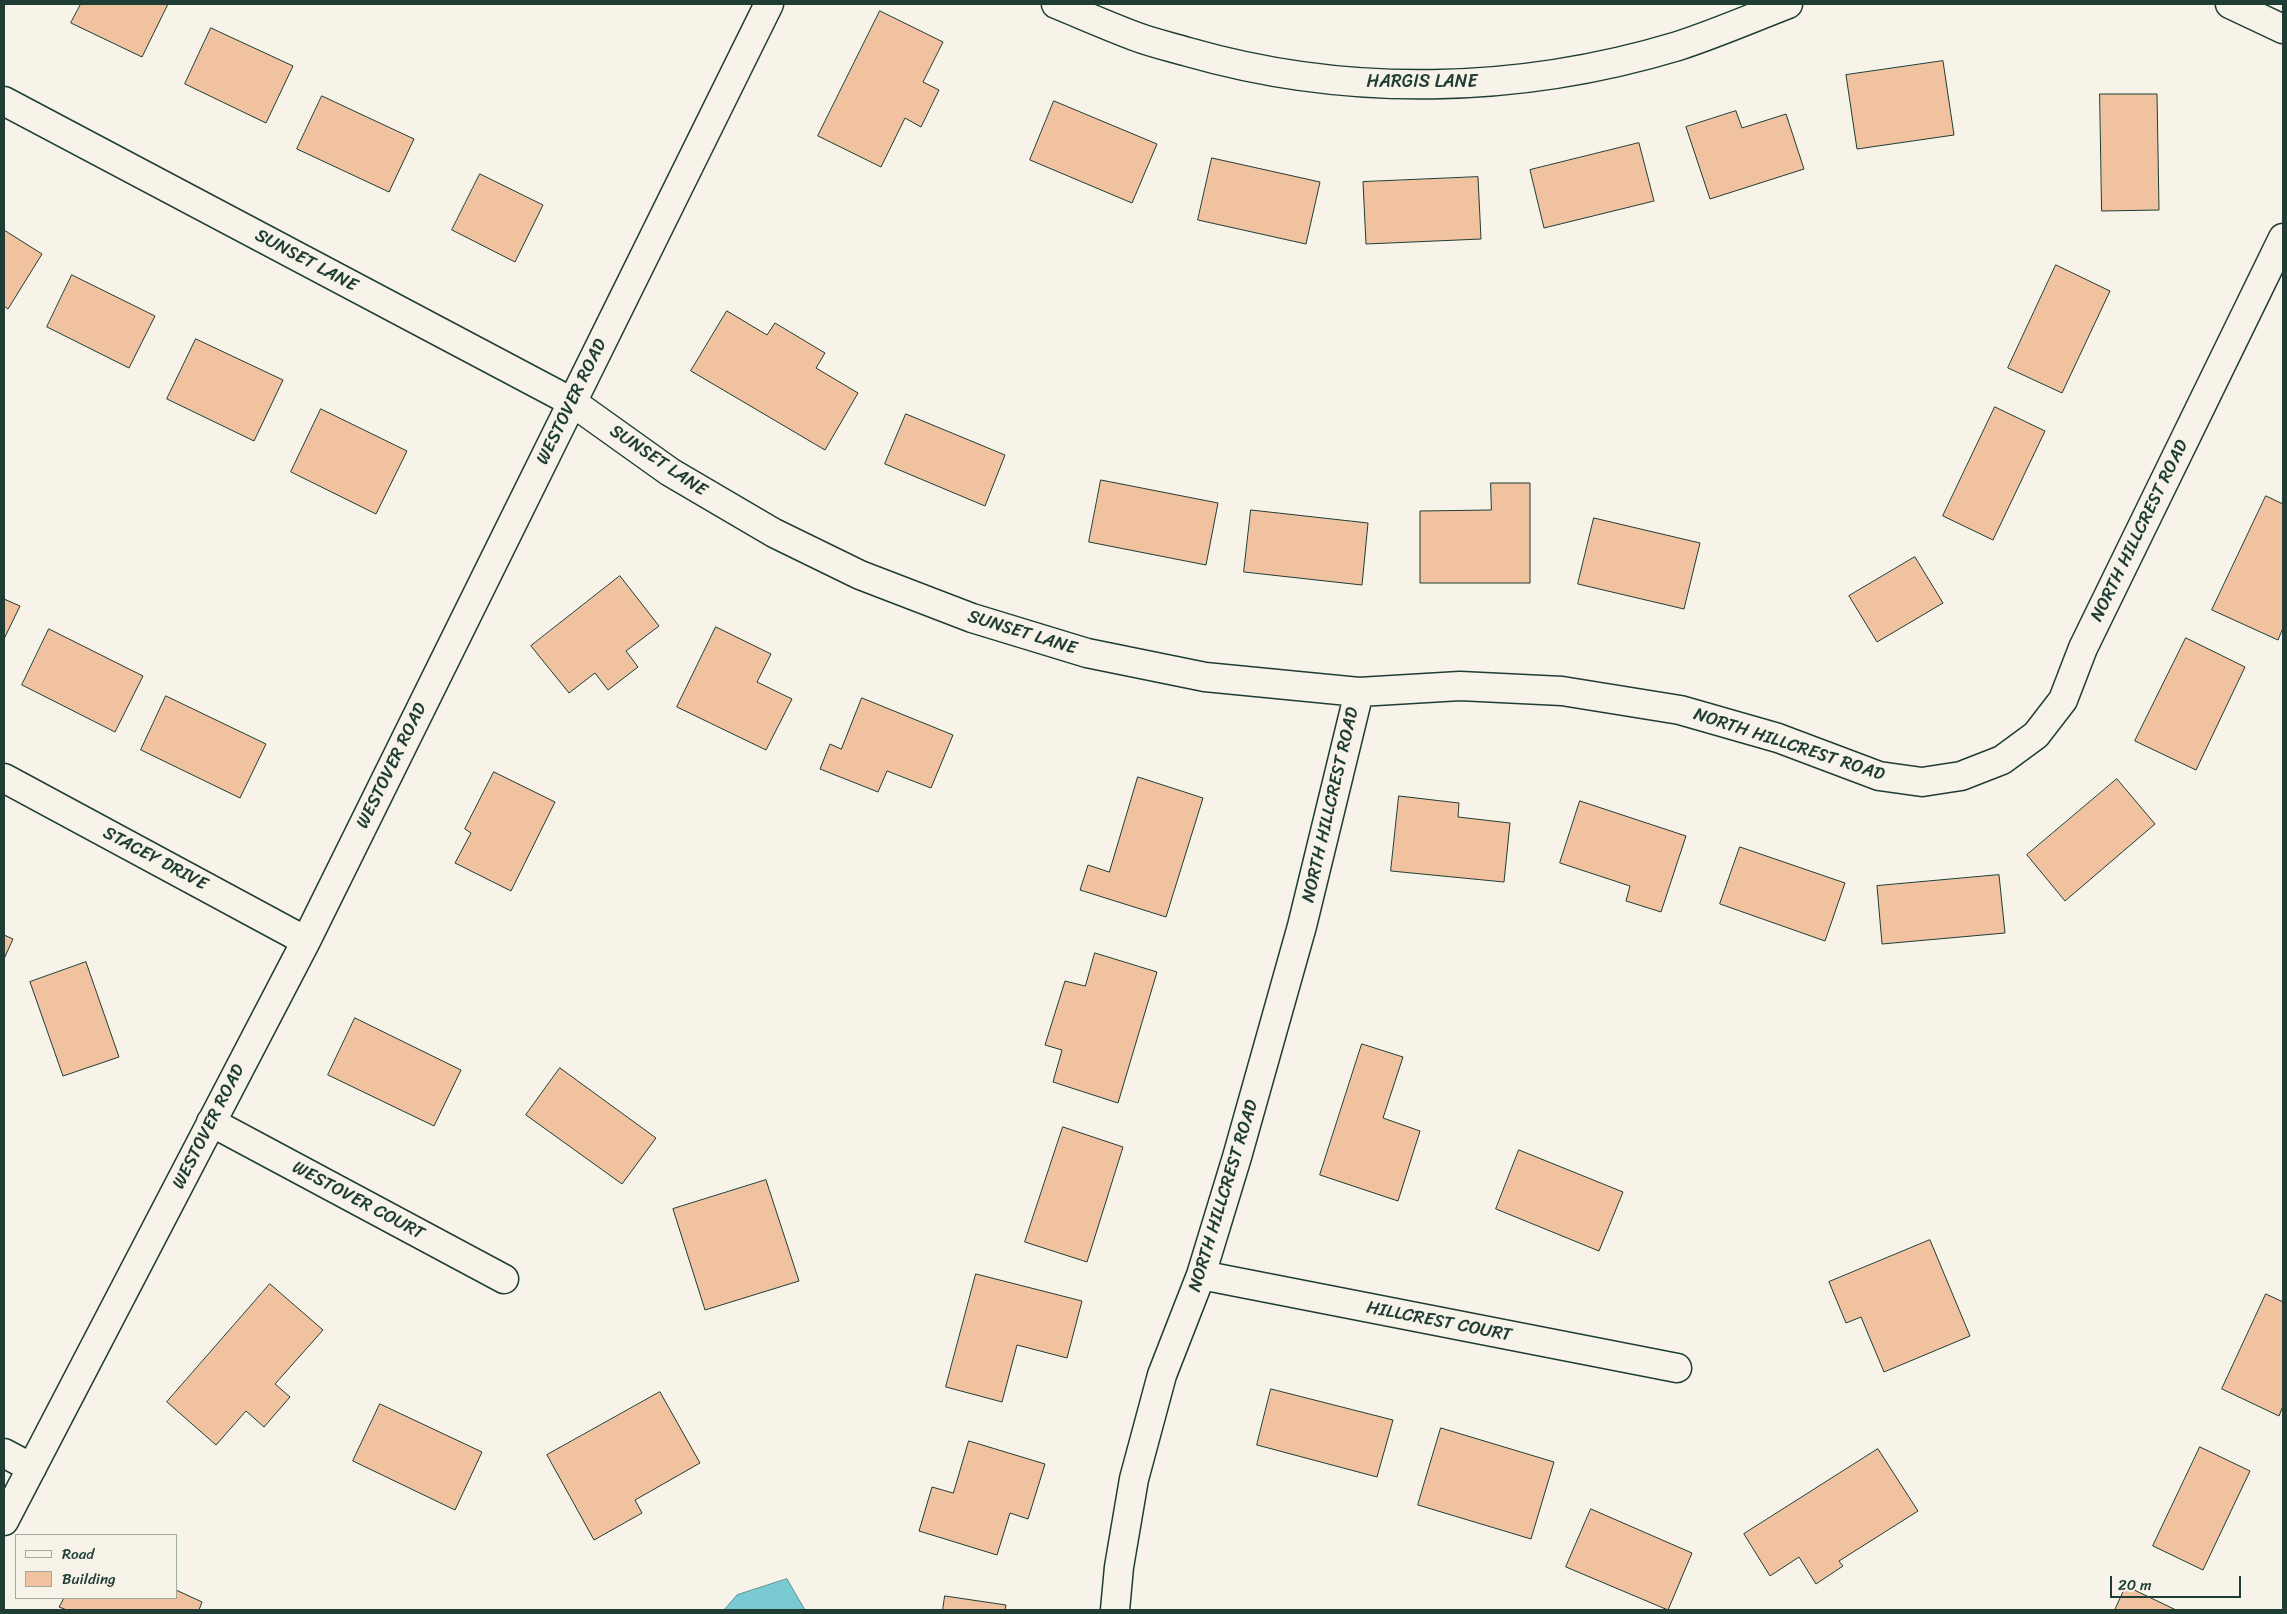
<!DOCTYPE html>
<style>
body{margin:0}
#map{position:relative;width:2287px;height:1614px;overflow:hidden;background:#f7f3e8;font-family:Sriracha,sans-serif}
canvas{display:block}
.frame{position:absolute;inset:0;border:5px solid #1f3d34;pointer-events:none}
.legend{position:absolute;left:15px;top:1534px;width:162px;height:65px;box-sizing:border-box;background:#f7f3e8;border:1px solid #a1aaa0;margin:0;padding:6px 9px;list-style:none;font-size:15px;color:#1f3d34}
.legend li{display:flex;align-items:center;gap:10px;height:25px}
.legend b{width:25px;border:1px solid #a1aaa0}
.scale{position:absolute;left:2110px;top:1576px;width:131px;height:22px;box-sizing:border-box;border:2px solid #1f3d34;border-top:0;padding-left:6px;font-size:15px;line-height:18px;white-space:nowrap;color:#1f3d34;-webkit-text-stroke:4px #f7f3e8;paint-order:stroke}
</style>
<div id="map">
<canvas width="2287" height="1614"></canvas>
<div class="frame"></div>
<ul class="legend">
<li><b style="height:6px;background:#f7f3e8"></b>Road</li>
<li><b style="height:14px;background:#f0c2a0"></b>Building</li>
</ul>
<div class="scale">20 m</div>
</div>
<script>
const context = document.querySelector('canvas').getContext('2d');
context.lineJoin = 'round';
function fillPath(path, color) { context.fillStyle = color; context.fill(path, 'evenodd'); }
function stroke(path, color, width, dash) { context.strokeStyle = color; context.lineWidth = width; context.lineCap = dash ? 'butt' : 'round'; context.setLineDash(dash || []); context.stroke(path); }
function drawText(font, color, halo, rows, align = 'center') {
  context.font = font + ' Sriracha,sans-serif'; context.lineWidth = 4; context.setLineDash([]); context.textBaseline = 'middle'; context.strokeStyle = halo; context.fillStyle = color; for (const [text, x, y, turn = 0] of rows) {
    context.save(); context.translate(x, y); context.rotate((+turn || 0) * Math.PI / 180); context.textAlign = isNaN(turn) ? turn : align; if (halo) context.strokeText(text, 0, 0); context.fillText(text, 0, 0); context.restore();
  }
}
const water = new Path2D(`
 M787,1579L805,1610H724L737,1595Z`);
fillPath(water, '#79cad2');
stroke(water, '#559293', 1);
const building = new Path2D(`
 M81,4H168L142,57L71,23Z
 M880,11L943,42L923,82L939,90L921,127L905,118L881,167L818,136Z
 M211,28L293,66L266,123L185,84Z
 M1943,61L1954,135L1857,149L1846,75Z
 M2100,94H2157L2159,210L2102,211Z
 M322,96L414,139L389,192L297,149Z
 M1054,101L1157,144L1132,203L1030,160Z
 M1736,111L1742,128L1786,114L1804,169L1710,199L1686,127Z
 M1639,143L1654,201L1544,228L1530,170Z
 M1212,158L1320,182L1306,244L1198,220Z
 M480,174L543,205L515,262L452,230Z
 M1478,177L1481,239L1366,244L1363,182Z
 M4,230L42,254L8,309L4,306Z
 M2056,265L2110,291L2062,393L2008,368Z
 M72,275L155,316L129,368L47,327Z
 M727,311L767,335L775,323L825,353L816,368L858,393L825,450L691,371Z
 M196,339L283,380L254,441L167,399Z
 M1995,407L2045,431L1993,540L1943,516Z
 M321,409L407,451L376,514L291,472Z
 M906,414L1005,455L985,506L885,464Z
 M1101,480L1218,503L1206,565L1089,542Z
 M1491,483H1530V583H1420V511L1491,510Z
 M2266,496L2283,504V628L2278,640L2212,610Z
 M1251,510L1368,523L1362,585L1244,572Z
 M1594,518L1700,543L1684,609L1578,584Z
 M1915,557L1943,603L1877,642L1849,596Z
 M620,576L659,626L626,651L638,667L608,690L595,673L569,693L531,646Z
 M4,599L20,606L4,639Z
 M716,627L771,654L757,682L792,699L766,750L677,707Z
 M49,629L143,676L115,732L22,685Z
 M2186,638L2245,667L2196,770L2135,741Z
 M166,696L266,744L240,798L141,750Z
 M862,698L953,735L931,788L887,771L878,792L820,769L830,744L841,749Z
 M494,772L555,802L511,891L455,863L471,833L465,829Z
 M1138,777L1203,798L1166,917L1080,890L1088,865L1109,872Z
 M2117,779L2155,824L2065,901L2027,855Z
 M1399,796L1459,803L1458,817L1510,823L1504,882L1391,871Z
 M1580,801L1686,836L1661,912L1626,901L1630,886L1560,863Z
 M1740,847L1845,883L1825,941L1720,904Z
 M1999,875L2005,933L1882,944L1877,886Z
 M4,935L13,939L4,959Z
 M1095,953L1157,972L1118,1103L1053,1082L1062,1050L1045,1045L1065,981L1085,986Z
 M86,962L119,1057L63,1076L30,982Z
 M355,1018L461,1070L434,1126L328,1075Z
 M1362,1044L1403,1057L1383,1118L1420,1131L1398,1201L1320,1175Z
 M560,1068L656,1138L622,1184L526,1115Z
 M1063,1127L1123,1147L1087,1262L1025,1242Z
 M1519,1150L1623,1192L1599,1251L1496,1209Z
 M766,1180L799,1281L705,1310L673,1209Z
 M1930,1240L1970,1336L1884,1372L1861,1317L1846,1323L1829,1282Z
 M976,1274L1082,1301L1067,1358L1017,1345L1002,1402L946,1387Z
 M270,1284L323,1330L275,1384L290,1397L264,1427L246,1411L216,1445L167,1402Z
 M2266,1294L2283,1302V1406L2279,1416L2222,1389Z
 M1271,1389L1393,1420L1377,1477L1257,1445Z
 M660,1392L700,1463L635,1500L642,1513L594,1540L547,1455Z
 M380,1404L482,1452L455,1510L353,1461Z
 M1441,1428L1554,1462L1531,1539L1418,1505Z
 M969,1441L1045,1464L1028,1519L1010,1513L997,1555L919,1531L932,1487L953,1493Z
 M2200,1447L2250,1471L2203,1570L2153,1546Z
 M1878,1449L1918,1511L1839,1561L1843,1566L1816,1584L1799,1557L1770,1576L1744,1534Z
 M1591,1509L1692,1553L1668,1610L1566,1567Z
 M2126,1586L2176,1610H2115Z
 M176,1590L202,1602L199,1610H67L59,1607L64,1598H176Z
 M945,1596L1006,1605L1005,1610H943Z`);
fillPath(building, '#f0c2a0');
stroke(building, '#1f3d34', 1);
const street = new Path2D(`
 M1056,4C1083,15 1110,27 1137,37C1153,43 1171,47 1188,52C1348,98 1519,94 1678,46C1715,34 1752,18 1788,4
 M2230,4L2283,29
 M4,101L572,402L670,472L774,533L860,575L972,618L1087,653L1205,677L1359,692L1460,686L1562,691L1680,710L1778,738L1879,776L1922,782L1961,776L2002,760L2036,735L2063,700L2083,648L2283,238
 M4,778L306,941
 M211,1122L504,1279
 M1201,1275L1677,1368
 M4,1453L32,1468
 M4,1521L306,941L769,4
 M1115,1610L1119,1567L1134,1479L1162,1375L1201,1275L1237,1157L1302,926L1359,692`);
stroke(street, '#1f3d34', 31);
stroke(street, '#f7f3e8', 28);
drawText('18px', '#1f3d34', '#f7f3e8', [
 ["HARGIS LANE",1422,82],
 ["SUNSET LANE",306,261,28],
 ["WESTOVER ROAD",572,402,-64],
 ["SUNSET LANE",658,461,34],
 ["NORTH HILLCREST ROAD",2140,531,-64],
 ["SUNSET LANE",1022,633,17],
 ["NORTH HILLCREST ROAD",1789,745,18],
 ["WESTOVER ROAD",392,766,-64],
 ["NORTH HILLCREST ROAD",1331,805,-77],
 ["STACEY DRIVE",155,859,28],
 ["WESTOVER ROAD",209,1127,-63],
 ["NORTH HILLCREST ROAD",1224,1196,-73],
 ["WESTOVER COURT",358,1201,28],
 ["HILLCREST COURT",1439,1322,11]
]);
</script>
